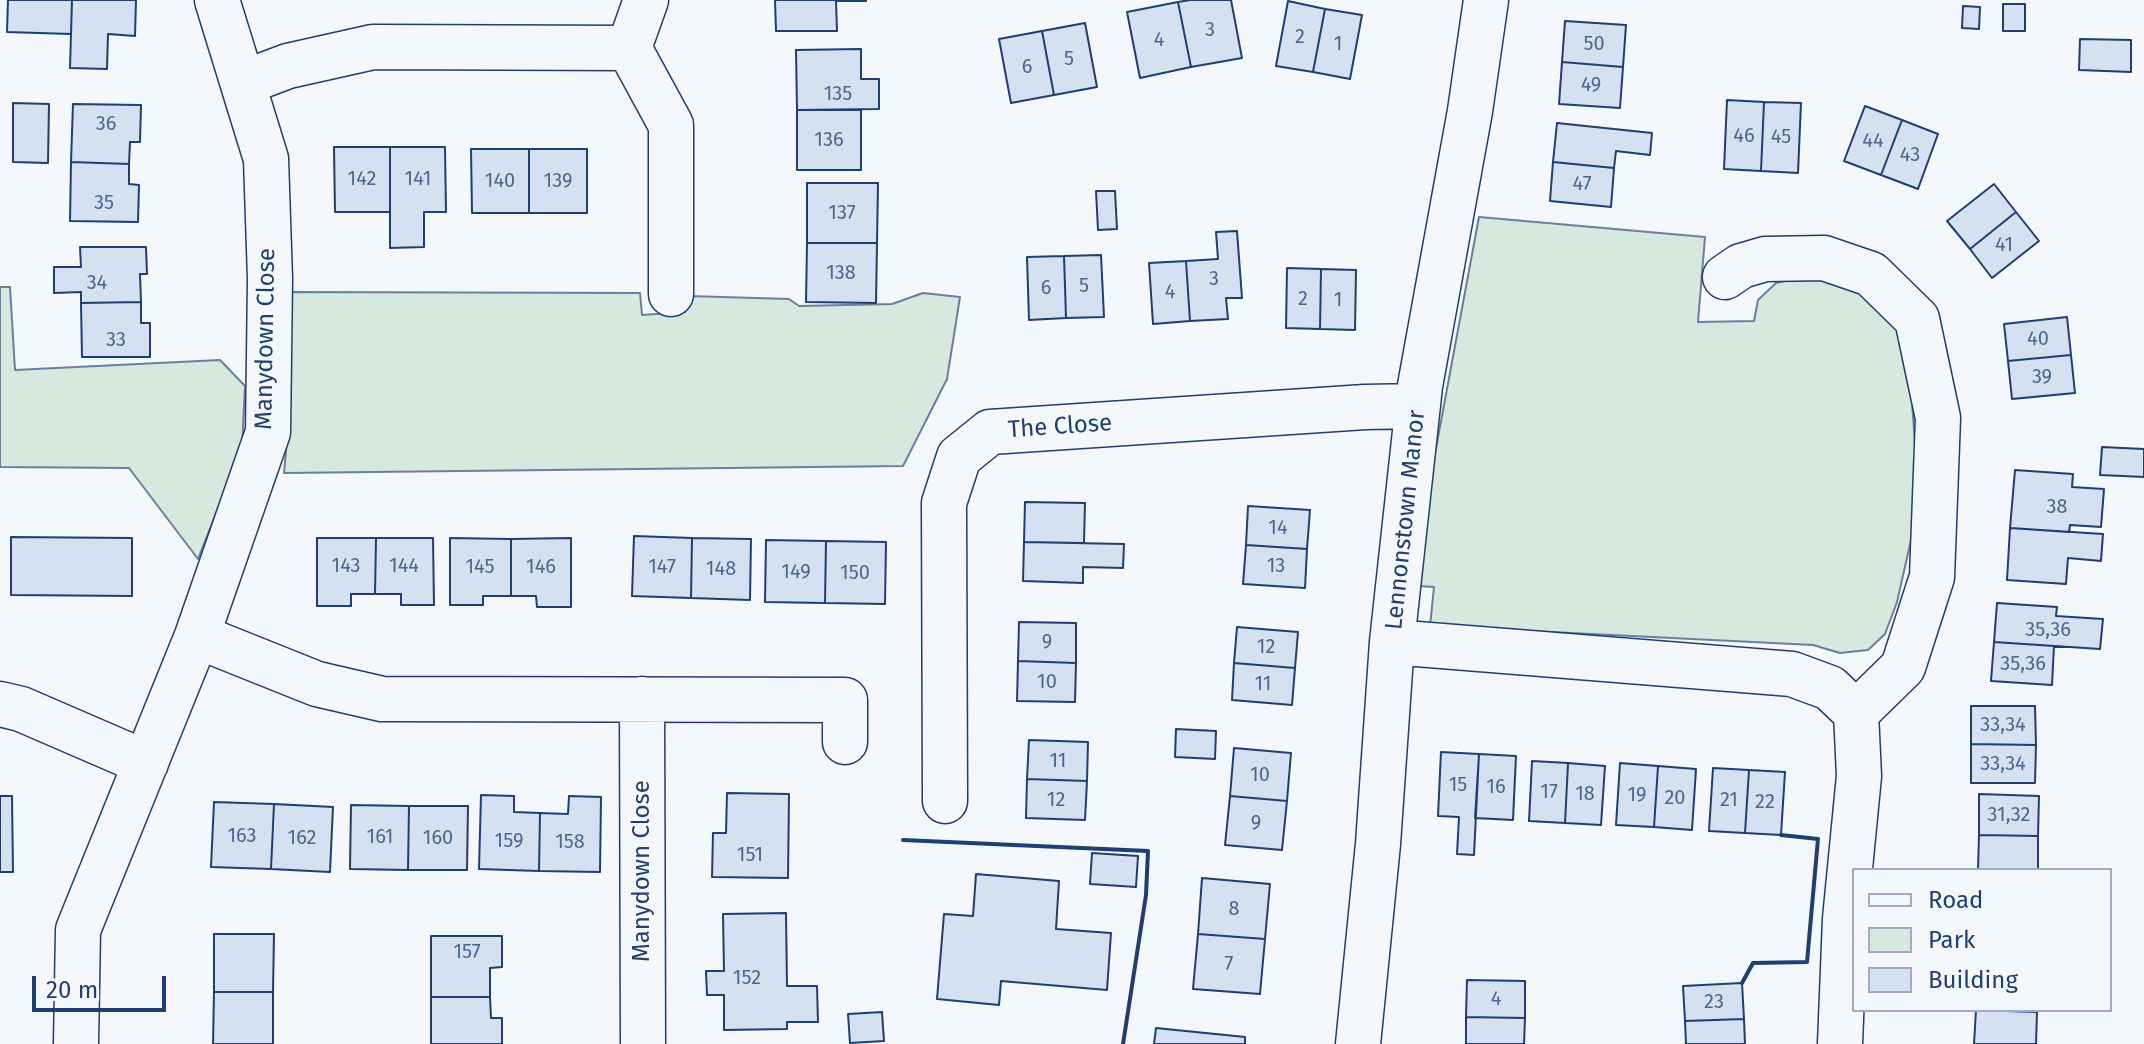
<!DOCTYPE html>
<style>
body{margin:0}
#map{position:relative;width:2144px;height:1044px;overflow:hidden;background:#f4f7fb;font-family:"Fira Sans",sans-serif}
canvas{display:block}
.legend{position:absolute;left:1852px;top:868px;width:260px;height:144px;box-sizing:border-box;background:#f4f7fb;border:2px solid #9eadc5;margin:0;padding:10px 14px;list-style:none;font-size:24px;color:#1d3f73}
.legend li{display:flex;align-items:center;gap:16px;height:40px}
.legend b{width:40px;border:2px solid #9eadc5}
.scale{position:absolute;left:32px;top:976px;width:134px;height:36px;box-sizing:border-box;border:4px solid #1d3f73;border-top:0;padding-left:10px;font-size:24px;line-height:28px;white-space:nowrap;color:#1d3f73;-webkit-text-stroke:6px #f4f7fb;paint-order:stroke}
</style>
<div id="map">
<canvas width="2144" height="1044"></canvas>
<ul class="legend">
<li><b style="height:10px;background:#f4f7fb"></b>Road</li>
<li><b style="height:22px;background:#d7e8df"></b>Park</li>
<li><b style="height:22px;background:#d5e0f0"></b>Building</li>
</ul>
<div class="scale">20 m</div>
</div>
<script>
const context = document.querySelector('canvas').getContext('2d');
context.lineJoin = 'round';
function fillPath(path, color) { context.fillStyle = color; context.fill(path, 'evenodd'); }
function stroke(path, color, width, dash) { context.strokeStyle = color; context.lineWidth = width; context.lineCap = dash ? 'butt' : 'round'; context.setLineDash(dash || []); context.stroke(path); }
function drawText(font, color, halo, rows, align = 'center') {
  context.font = font + ' "Fira Sans",sans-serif'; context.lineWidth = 6; context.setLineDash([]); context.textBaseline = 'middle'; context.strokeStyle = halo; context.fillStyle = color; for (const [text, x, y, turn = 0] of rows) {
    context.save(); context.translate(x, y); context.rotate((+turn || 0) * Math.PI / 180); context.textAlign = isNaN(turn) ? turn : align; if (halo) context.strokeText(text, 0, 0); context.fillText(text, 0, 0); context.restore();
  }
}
const green = new Path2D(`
 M1479,217L1705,237L1698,322L1754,321L1758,300L1776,283L1811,275L1841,281L1897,319L1909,358L1917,473L1911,540L1897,602L1885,634L1868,650L1840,653L1813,645L1430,626L1434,587L1420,586L1431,475Z
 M0,287H10L15,370L220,360L245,386L242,447L198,559L129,468L0,467Z
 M290,292L640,293L642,315L685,312L688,296L789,299L799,306L892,304L923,293L960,297L947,379L903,466L284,473L289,418Z`);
fillPath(green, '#d7e8df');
stroke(green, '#687fa3', 2);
const building = new Path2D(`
 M8,0H72L71,34L7,32Z
 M72,0H136L135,36L108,34L107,69L70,68Z
 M775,0H866V1H836L837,31H776Z
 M1190,0H1231L1242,58L1191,67L1178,2Z
 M1288,1L1325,9L1313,72L1276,66Z
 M1178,2L1191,67L1140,78L1127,12Z
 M2003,4H2025V31H2003Z
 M1963,6L1980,7L1979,29L1962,28Z
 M1325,9L1362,15L1350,79L1313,72Z
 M1565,21L1626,25L1623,67L1562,62Z
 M1085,23L1097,87L1054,95L1042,31Z
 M1042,31L1054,95L1011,103L999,39Z
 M2080,39L2131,40V72L2079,70Z
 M861,49V79H879V109L797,110L796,50Z
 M1562,62L1623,67L1620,108L1559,104Z
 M1727,100L1764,102L1761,171L1724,169Z
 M1764,102L1801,103L1798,173L1761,171Z
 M13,103L49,104L48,163L13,162Z
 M73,104L141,105L140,142H130L129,164L71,162Z
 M1865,106L1902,120L1881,175L1844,161Z
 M797,110H861V170H797Z
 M1902,120L1938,134L1918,189L1881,175Z
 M1557,123L1652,133L1650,155L1616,151L1614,168L1553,162Z
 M334,147H390V212H335Z
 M390,147H445L446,212H424V247L390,248Z
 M471,149H529V213H472Z
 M529,149H587V213H529Z
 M71,162L129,164V184L139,185L138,222L70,221Z
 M1553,162L1614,168L1611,207L1550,201Z
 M807,183H878L877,243H807Z
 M1994,184L2016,212L1970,249L1947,221Z
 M1096,191H1115L1117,229L1098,230Z
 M2016,212L2039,241L1992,278L1970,249Z
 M1237,231L1242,298H1226L1228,319L1190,321L1186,261L1218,259L1216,232Z
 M807,243H877L876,303L806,302Z
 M80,247H146L147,274H140L141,302L81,303V292L54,293V267H81Z
 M1101,255L1104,317L1066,318L1064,256Z
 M1064,256L1066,318L1029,320L1027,257Z
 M1186,261L1190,321L1153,324L1149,263Z
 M1287,268L1321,269L1320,329L1286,328Z
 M1321,269L1356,270L1355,330L1320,329Z
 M141,302V323H150V357H82L81,303Z
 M2067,317L2071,355L2008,361L2004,324Z
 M2071,355L2075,393L2012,399L2008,361Z
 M2102,447L2144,449V477L2100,475Z
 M2015,470L2073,474L2072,487L2104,489L2101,527L2070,525L2069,532L2010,528Z
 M1025,502L1085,503L1084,543L1024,542Z
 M1248,506L1310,510L1307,549L1246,545Z
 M2010,528L2103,534L2101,561L2068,558L2066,584L2007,580Z
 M634,536L692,538L691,598L632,596Z
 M11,537L132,538V596L11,595Z
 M317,538H376L375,594H351V606H317Z
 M376,538H433L434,605H401V594H375Z
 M450,538L511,539V596H483V605H450Z
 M571,538V607H537L536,596H511V539Z
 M692,538L751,539L750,600L691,598Z
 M766,540L826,541L825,603L765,602Z
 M826,541L886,542L885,604L825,603Z
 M1024,542L1124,544L1123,568L1083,567V583L1023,581Z
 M1246,545L1307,549L1305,588L1243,584Z
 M1997,603L2057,607L2056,616L2103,619L2100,649L1994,642Z
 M1019,622L1076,623V663L1018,661Z
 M1237,627L1298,632L1295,668L1234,663Z
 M1994,642L2054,646L2052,685L1991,681Z
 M1018,661L1076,663L1075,702L1017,701Z
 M1234,663L1295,668L1292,705L1232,700Z
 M1971,706H2035L2036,745L1971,744Z
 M1176,729L1216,731L1215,759L1175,757Z
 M1029,740L1088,742L1087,781L1027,779Z
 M1971,744L2036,745L2035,783H1971Z
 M1234,748L1291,753L1287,801L1230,796Z
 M1441,752L1479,754L1474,855L1457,854L1459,817L1438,816Z
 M1479,754L1516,756L1513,820L1475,818Z
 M1532,761L1568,763L1565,823L1529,821Z
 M1568,763L1605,766L1601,825L1565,823Z
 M1620,763L1658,766L1654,827L1616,825Z
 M1658,766L1696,769L1692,830L1654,827Z
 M1713,768L1749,770L1745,833L1709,831Z
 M1749,770L1785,772L1781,835L1745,833Z
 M1027,779L1087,781L1085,820L1026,818Z
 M727,793L789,794L788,878L712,877L713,833H726Z
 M1979,794L2039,796L2038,836L1979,835Z
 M481,795L514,796V812L540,813L539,871L479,869Z
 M0,796H12L13,872H0Z
 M569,796L601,797L600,872L539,871L540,813L568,814Z
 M1230,796L1287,801L1282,850L1225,845Z
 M214,802L274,804L271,869L211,867Z
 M274,804L333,807L330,872L271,869Z
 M351,805L409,806L408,870L350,869Z
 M409,806H468L467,870H408Z
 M1979,835L2038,836V870H1978Z
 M1092,853L1138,856L1136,887L1090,884Z
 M976,874L1059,881L1056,929L1111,933L1107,990L1001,981L999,1005L937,999L944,914L973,916Z
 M1202,878L1270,884L1265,939L1198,934Z
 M786,913L787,986H817L818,1022H787V1029L724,1030V995H707L706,971H724L723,914Z
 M214,934H274L273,992H214Z
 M1198,934L1265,939L1260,994L1193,989Z
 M431,936H502V967L490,968V997H431Z
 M1467,980L1525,981V1018L1466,1017Z
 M1742,983L1744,1019L1685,1021L1683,986Z
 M214,992H273V1044H213Z
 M431,997H490L491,1018H502V1044H431Z
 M1976,1010L2037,1012L2036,1044H1974Z
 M882,1012L884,1041L850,1043L848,1014Z
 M1466,1017L1525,1018L1524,1044H1466Z
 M1744,1019L1745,1044H1686L1685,1021Z
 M1156,1028L1245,1037V1044H1154Z`);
fillPath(building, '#d5e0f0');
stroke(building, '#1d3f73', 2);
const minor = new Path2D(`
 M629,48L646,0
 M243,83L288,66L373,47L629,48L671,125V294
 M1725,277L1741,266L1765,259L1824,258L1871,274L1917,319L1938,418L1932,577L1903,667L1856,713
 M197,636L317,684L382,699L845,700V742
 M1392,642L1792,674L1830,688L1856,713L1859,776L1845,919L1840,1044
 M642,699L643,1044
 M0,704L21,709L146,763
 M945,801L944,503L959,457L990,432L1365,407L1418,406
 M76,1044L78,930L197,636L268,432L270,279L266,159L217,0
 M1358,1044L1378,844L1392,642L1420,386L1470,111L1486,0`);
stroke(minor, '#1d3f73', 47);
stroke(minor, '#f4f7fb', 44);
stroke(new Path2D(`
 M903,840L1148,851L1146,895L1123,1044
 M1742,983L1753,963L1807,962L1818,839L1781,835`), '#1d3f73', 4);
drawText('20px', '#4b6792', null, [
 ["3",1210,30],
 ["2",1300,37],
 ["4",1159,40],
 ["1",1338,44],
 ["50",1594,44],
 ["5",1069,59],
 ["6",1027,67],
 ["49",1591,85],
 ["135",838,94],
 ["36",106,124],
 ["46",1744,136],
 ["45",1781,137],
 ["136",829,140],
 ["44",1873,141],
 ["43",1910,155],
 ["142",362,179],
 ["141",418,179],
 ["140",500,181],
 ["139",558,181],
 ["47",1582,184],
 ["35",104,203],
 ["137",842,213],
 ["41",2004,245],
 ["138",841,273],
 ["3",1214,279],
 ["34",97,283],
 ["5",1084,286],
 ["6",1046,288],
 ["4",1170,292],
 ["2",1303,299],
 ["1",1338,300],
 ["40",2038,339],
 ["33",116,340],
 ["39",2042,377],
 ["38",2057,507],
 ["14",1278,528],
 ["143",346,566],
 ["144",404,566],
 ["13",1276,566],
 ["145",480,567],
 ["146",541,567],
 ["147",662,567],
 ["148",721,569],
 ["149",796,572],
 ["150",855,573],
 ["35,36",2048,630],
 ["9",1047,642],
 ["12",1266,647],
 ["35,36",2023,664],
 ["10",1047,682],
 ["11",1263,684],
 ["33,34",2003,725],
 ["11",1058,761],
 ["33,34",2003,764],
 ["10",1260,775],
 ["15",1458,785],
 ["16",1496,787],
 ["17",1549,792],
 ["18",1585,794],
 ["19",1637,795],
 ["20",1675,798],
 ["12",1056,800],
 ["21",1729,800],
 ["22",1765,802],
 ["31,32",2009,815],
 ["9",1256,823],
 ["163",242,836],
 ["161",380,837],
 ["162",302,838],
 ["160",438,838],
 ["159",509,841],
 ["158",570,842],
 ["151",750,855],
 ["8",1234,909],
 ["157",467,952],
 ["7",1229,964],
 ["152",747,978],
 ["4",1496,999],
 ["23",1714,1002]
]);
drawText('24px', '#1d3f73', '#f4f7fb', [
 ["Manydown Close",266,339,-89],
 ["The Close",1060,427,-4],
 ["Lennonstown Manor",1406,520,-84],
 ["Manydown Close",642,871,-90]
]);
</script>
